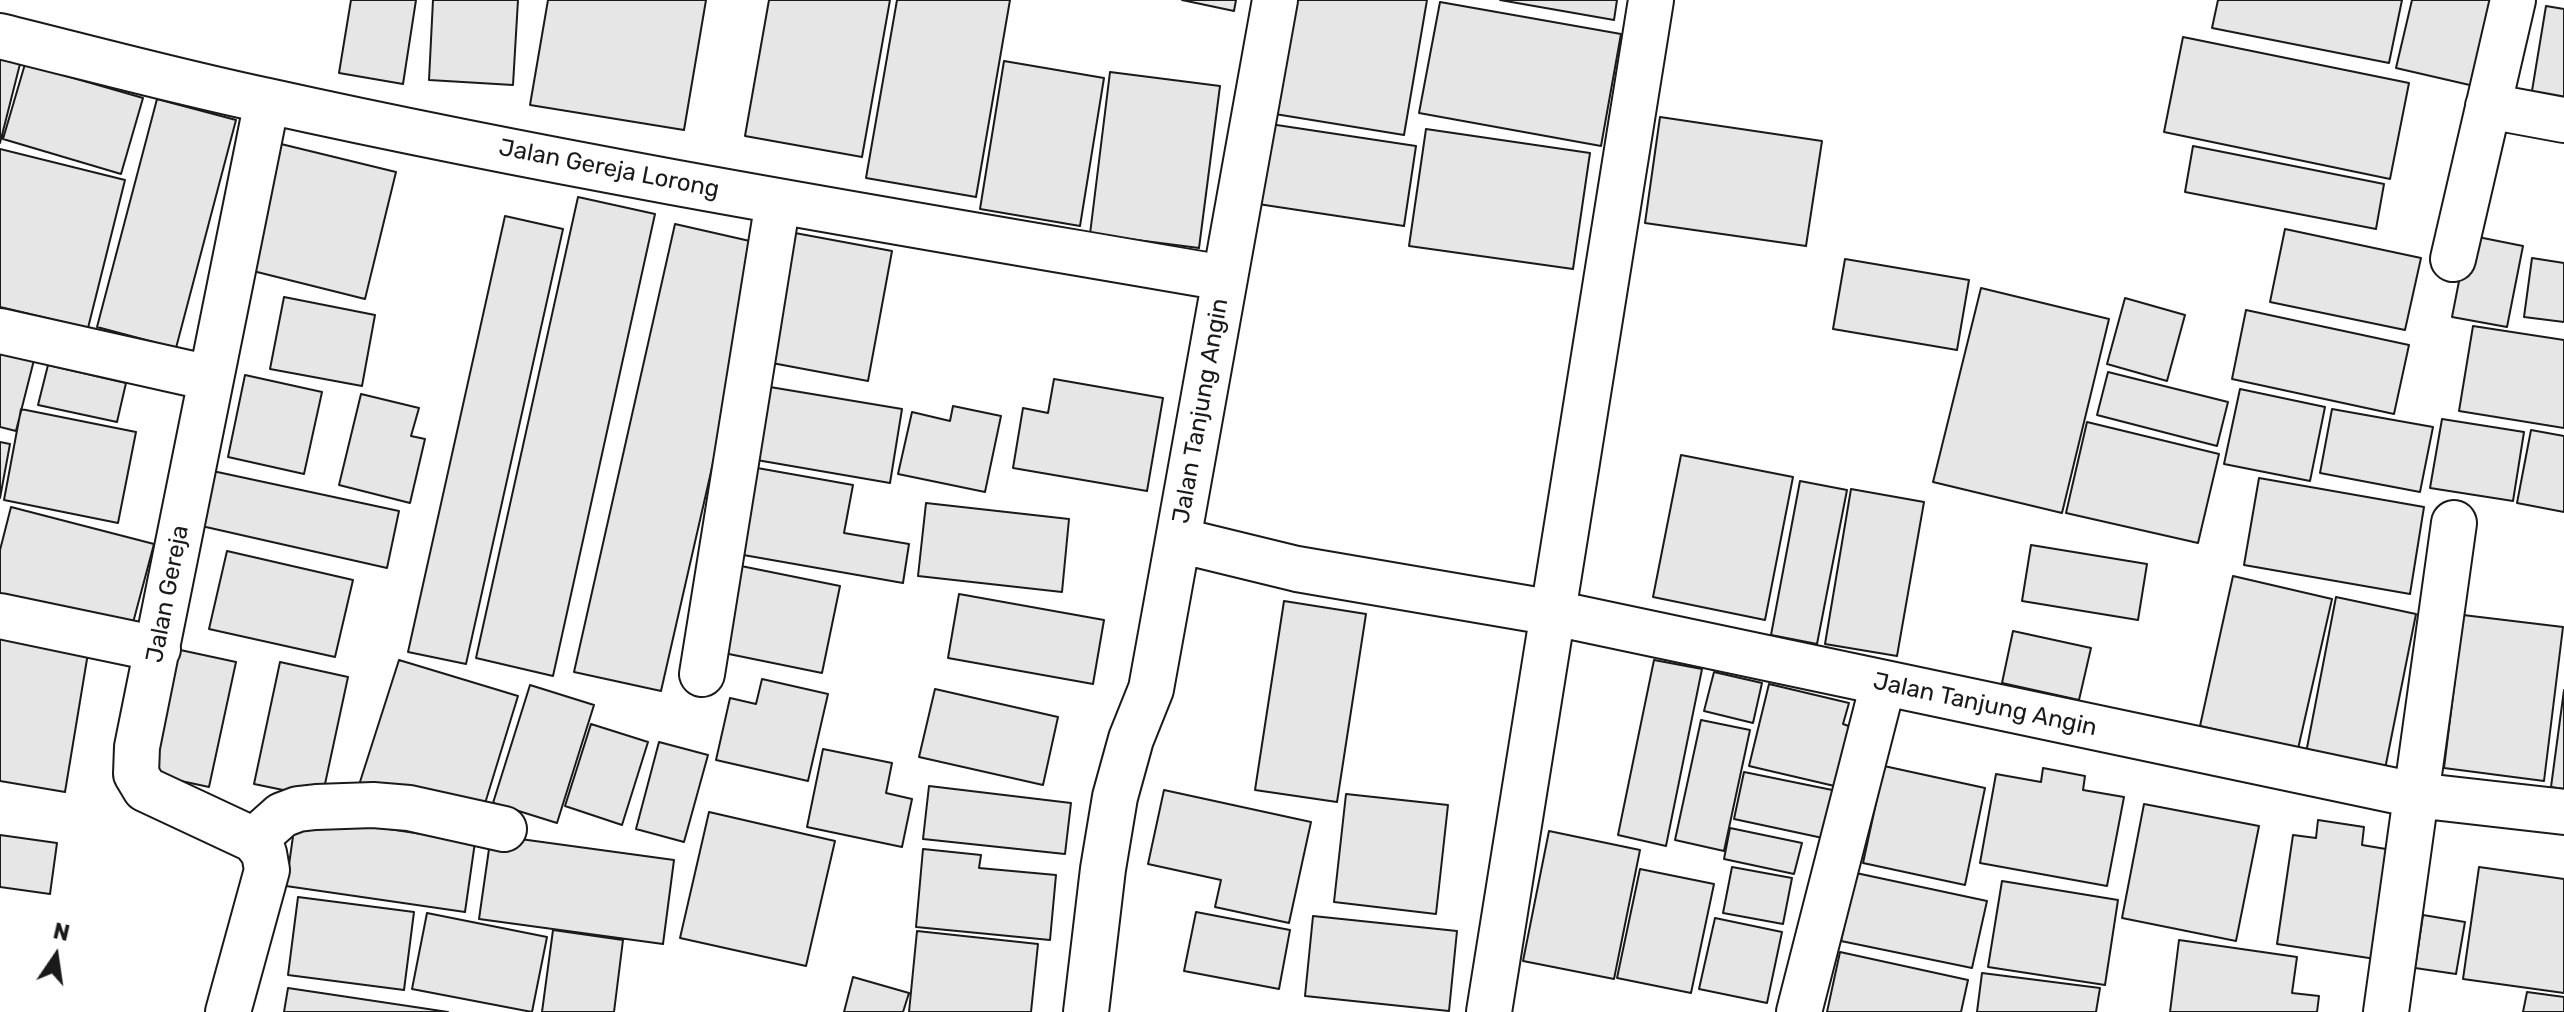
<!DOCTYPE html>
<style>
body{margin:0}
#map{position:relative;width:2564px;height:1012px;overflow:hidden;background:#fff;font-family:Rubik,sans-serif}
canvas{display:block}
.north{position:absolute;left:16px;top:916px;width:80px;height:80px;-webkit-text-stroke:6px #fff;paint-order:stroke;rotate:13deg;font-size:22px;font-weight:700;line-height:32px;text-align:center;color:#1a1a1a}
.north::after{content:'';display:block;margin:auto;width:28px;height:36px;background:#1a1a1a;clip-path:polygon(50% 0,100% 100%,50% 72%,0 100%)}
</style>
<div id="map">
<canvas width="2564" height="1012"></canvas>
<div class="north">N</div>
</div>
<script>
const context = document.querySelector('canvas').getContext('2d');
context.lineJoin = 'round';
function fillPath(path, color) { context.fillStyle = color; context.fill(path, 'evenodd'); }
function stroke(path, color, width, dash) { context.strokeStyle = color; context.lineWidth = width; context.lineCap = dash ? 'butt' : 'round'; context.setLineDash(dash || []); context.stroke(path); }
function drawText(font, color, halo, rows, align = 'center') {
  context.font = font + ' Rubik,sans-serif'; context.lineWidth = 6; context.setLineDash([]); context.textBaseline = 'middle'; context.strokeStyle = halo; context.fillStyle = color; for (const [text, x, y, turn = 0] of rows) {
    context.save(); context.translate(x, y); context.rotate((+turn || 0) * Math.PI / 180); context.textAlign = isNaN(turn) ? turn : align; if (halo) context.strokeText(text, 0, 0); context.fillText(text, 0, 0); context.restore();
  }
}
const building = new Path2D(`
 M351,0H416L403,84L339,73Z
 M433,0H518L513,85L429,80Z
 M548,0H706L684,130L530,105Z
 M769,0H890L862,157L745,136Z
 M897,0H1010L976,197L866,178Z
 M1182,0H1236L1234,11Z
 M1294,0H1427L1404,135L1275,114Z
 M1500,0H1617L1614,20Z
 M2218,0H2402L2389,63L2212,28Z
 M2412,0H2494L2474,86L2396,68Z
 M1440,2L1621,34L1601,146L1419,113Z
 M2546,6L2564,9V109L2530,103Z
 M2183,37L2409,83L2390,179L2164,132Z
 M0,55L21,60L0,143Z
 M1004,61L1104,78L1080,226L980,209Z
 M25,64L143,98L121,174L3,139Z
 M1110,72L1220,86L1199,248L1090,234Z
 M157,99L236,120L176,348L97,327Z
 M1660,117L1822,141L1806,246L1645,223Z
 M1270,124L1416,146L1404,226L1258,204Z
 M1426,129L1590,153L1573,269L1409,246Z
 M281,144L396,172L365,299L249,270Z
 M2193,146L2384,184L2376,229L2185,192Z
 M0,149L125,180L88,328L0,307Z
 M578,197L655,214L553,676L476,658Z
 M505,216L563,229L466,664L408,652Z
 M675,224L763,244L661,691L574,672Z
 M2285,229L2421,258L2405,330L2270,302Z
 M795,233L892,251L868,381L772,363Z
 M2468,235L2523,246L2507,327L2452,317Z
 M2532,258L2564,263V322L2524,317Z
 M1845,259L1969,280L1957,350L1833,329Z
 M1981,288L2109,319L2062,513L1933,482Z
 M284,297L375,315L362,386L270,369Z
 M2125,298L2185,315L2167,381L2107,364Z
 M2246,310L2409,345L2394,414L2232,379Z
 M2473,326L2564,340V428L2459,411Z
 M0,347L35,356L16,431L0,427Z
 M48,365L126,383L117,422L38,405Z
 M2108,372L2228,402L2217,446L2097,415Z
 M245,375L322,392L304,474L228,457Z
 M1054,379L1163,398L1147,491L1013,468L1023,408L1048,413Z
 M758,385L902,409L890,483L745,458Z
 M2240,389L2325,407L2310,481L2224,464Z
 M361,394L419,408L411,436L425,439L410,503L339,485Z
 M953,406L1001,416L985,492L898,474L912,412L950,421Z
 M21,409L136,432L118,523L4,500Z
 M2332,409L2433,427L2420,492L2320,473Z
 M2442,419L2524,432L2513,501L2430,488Z
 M2087,422L2219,454L2198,543L2066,513Z
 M2531,430L2564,436V512L2517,503Z
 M0,442L10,444L0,498Z
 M1681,455L1793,477L1765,620L1653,597Z
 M746,466L853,485L844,533L909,544L903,583L732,553Z
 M208,470L399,511L387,568L197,525Z
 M2259,478L2424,507L2410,594L2244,565Z
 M1800,481L1847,490L1817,644L1771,635Z
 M1851,489L1924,502L1897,656L1825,644Z
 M926,503L1069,519L1062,592L918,576Z
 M11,507L154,544L130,634L0,601V550Z
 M2031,545L2147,564L2138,620L2022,601Z
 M227,551L353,580L335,657L209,629Z
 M736,565L840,586L822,673L719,652Z
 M2233,576L2332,599L2298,749L2200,726Z
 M959,594L1104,620L1093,684L948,658Z
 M2336,597L2416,614L2385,769L2306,753Z
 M1284,601L1366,614L1337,802L1255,790Z
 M2463,615L2563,627L2544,781L2444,768Z
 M2013,631L2091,648L2079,700L2002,683Z
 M0,633L89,647L65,792L0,781Z
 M171,648L236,662L209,787L144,773Z
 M399,660L518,696L479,823L359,785Z
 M1654,660L1702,669L1666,846L1618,835Z
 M280,662L348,677L322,798L254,784Z
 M1714,672L1762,683L1753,723L1704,711Z
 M762,679L828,694L808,781L716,760L730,698L756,704Z
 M1769,684L1849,703L1843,724L1857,729L1843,788L1749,766Z
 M530,685L594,705L557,823L493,803Z
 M935,689L1058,717L1043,785L919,757Z
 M2564,690V789L2551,787Z
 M1701,720L1750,730L1724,851L1675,840Z
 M591,724L648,742L622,825L565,806Z
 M659,742L708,755L684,842L636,829Z
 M823,749L892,763L886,793L912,799L902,847L807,827Z
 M1884,766L1985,788L1965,885L1863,863Z
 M2043,768L2085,776L2083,790L2124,797L2107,886L1980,863L1996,774L2041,782Z
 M1744,772L1842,792L1832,840L1734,819Z
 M929,786L1071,803L1065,854L923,839Z
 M1164,790L1311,822L1289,923L1215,907L1221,880L1148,864Z
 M1346,794L1448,805L1436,914L1334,902Z
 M2144,804L2259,826L2236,941L2122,918Z
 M709,812L835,841L806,966L680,938Z
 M296,815L475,842L465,912L286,886Z
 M2318,820L2364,827L2362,845L2398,851L2382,960L2277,944L2293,835L2316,838Z
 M1730,828L1802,843L1794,874L1724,859Z
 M1549,831L1640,850L1614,979L1523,961Z
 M0,835L57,843L50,894L0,887Z
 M491,835L674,860L663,944L479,919Z
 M923,849L981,855L979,868L1056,875L1050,940L916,927Z
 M1732,867L1792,878L1783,924L1723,913Z
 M2479,867L2564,879V993L2463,979Z
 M1640,869L1714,884L1691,993L1617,978Z
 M1856,873L1987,901L1972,968L1841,941Z
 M2002,881L2118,900L2105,985L1988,967Z
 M298,897L414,912L404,990L288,975Z
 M1196,912L1290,930L1279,989L1184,971Z
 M427,913L547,937L532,1012L412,989Z
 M2423,915L2465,922L2456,974L2415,968Z
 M1313,916L1457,931L1449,1011L1305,996Z
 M1715,918L1782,932L1767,1003L1699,989Z
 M553,930L623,940L614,1012H542Z
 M917,931L1038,944L1031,1012H909Z
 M2179,940L2297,957L2292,993L2319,996L2317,1012H2170Z
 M1840,952L1968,980L1961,1012H1827Z
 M1982,973L2100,988L2096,1012H1977Z
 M853,977L909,993L903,1012H844Z
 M288,988L448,1012H284Z
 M2527,992L2564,997V1012H2523Z`);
fillPath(building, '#e6e6e6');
stroke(building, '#1a1a1a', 2);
const minor = new Path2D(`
 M1275,0L1178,540L1297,569L1554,613L2415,795L2564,812
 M0,36C89,58 178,82 268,101C584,171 905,223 1224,278
 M2488,106L2564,120
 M2453,259L2513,0
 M0,331L210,378
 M0,616L158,649
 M702,674L778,201
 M254,840L282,815L298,809L316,807L373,805L409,808L504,829
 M228,1012L267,870L264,853L254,840L145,789L136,774L137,747L267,101
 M1086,1012L1103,869L1115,797L1131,739L1151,689L1178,540
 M1489,1012L1651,0
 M1799,1012L1883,684
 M2386,1012L2454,523`);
stroke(minor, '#1a1a1a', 48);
stroke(minor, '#fff', 44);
drawText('24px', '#1a1a1a', '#fff', [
 ["Jalan Gereja Lorong",609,169,11],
 ["Jalan Tanjung Angin",1201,411,-80],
 ["Jalan Gereja",168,594,-79],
 ["Jalan Tanjung Angin",1985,705,12]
]);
</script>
